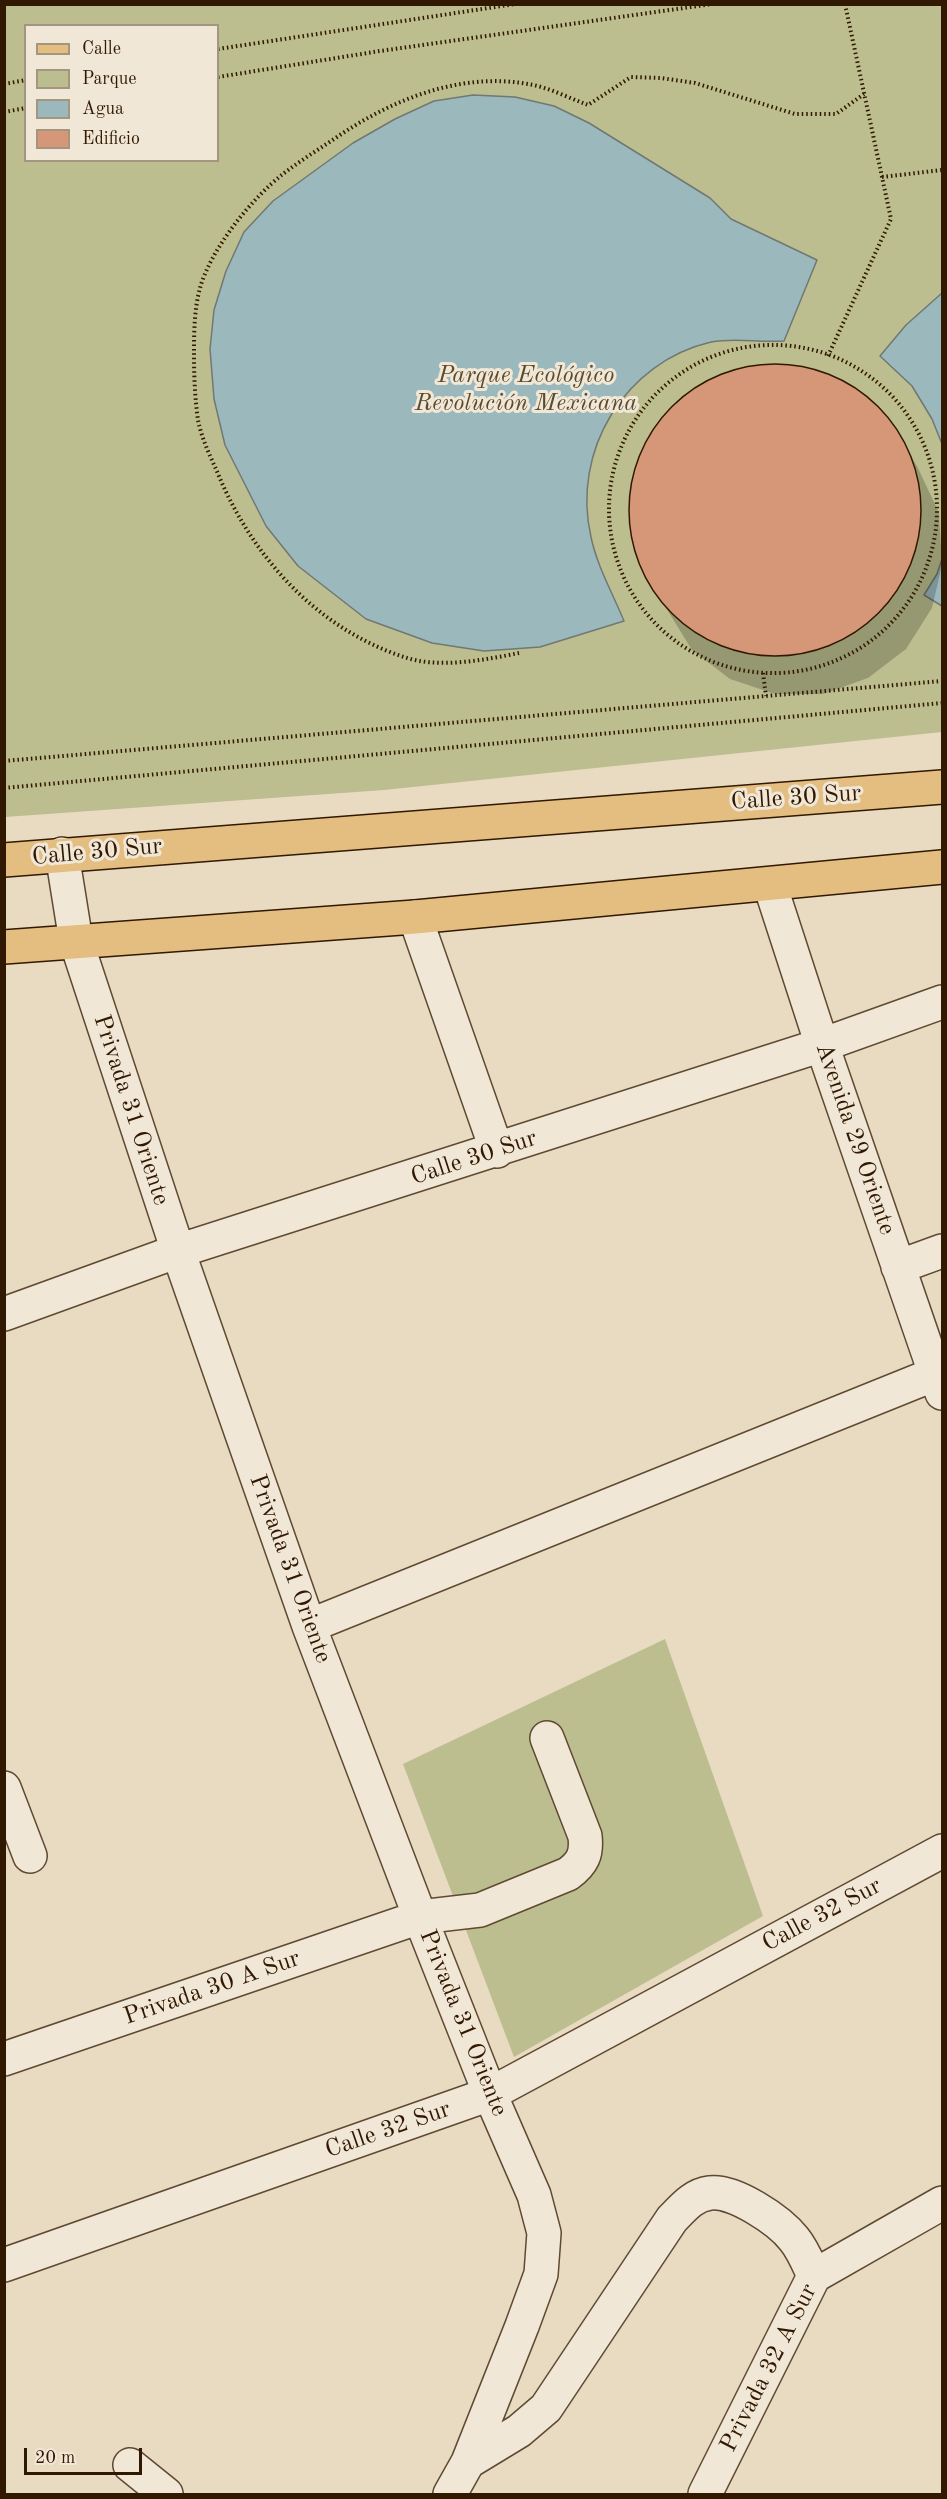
<!DOCTYPE html>
<meta charset="utf-8">
<style>
body{margin:0}
#map{position:relative;width:947px;height:2499px;overflow:hidden;background:#e9dac2;font-family:"Old Standard TT",serif}
canvas{display:block}
.frame{position:absolute;inset:0;border:6px solid #311901;pointer-events:none}
.legend{position:absolute;left:24px;top:24px;width:195px;height:138px;box-sizing:border-box;background:#f1e7d7;border:2px solid #a49581;margin:0;padding:8px 10px;list-style:none;font-size:18px;color:#311901}
.legend li{display:flex;align-items:center;gap:12px;height:30px}
.legend b{width:30px;border:2px solid #a49581}
.scale{position:absolute;left:24px;top:2448px;width:118px;height:27px;box-sizing:border-box;border:3px solid #311901;border-top:0;padding-left:8px;font-size:18px;line-height:21px;white-space:nowrap;color:#311901;-webkit-text-stroke:4px #f1e7d7;paint-order:stroke}
</style>
<div id="map">
<canvas width="947" height="2499"></canvas>
<div class="frame"></div>
<ul class="legend">
<li><b style="height:8px;background:#e4bd81"></b>Calle</li>
<li><b style="height:16px;background:#bcbe8f"></b>Parque</li>
<li><b style="height:16px;background:#9bb8bd"></b>Agua</li>
<li><b style="height:16px;background:#d59778"></b>Edificio</li>
</ul>
<div class="scale">20 m</div>
</div>
<script>
const context = document.querySelector('canvas').getContext('2d');
context.lineJoin = 'round';
function fillPath(path, color) { context.fillStyle = color; context.fill(path, 'evenodd'); }
function stroke(path, color, width, dash) { context.strokeStyle = color; context.lineWidth = width; context.lineCap = dash ? 'butt' : 'round'; context.setLineDash(dash || []); context.stroke(path); }
function drawText(font, color, halo, rows, align = 'center') {
  context.font = font + ' "Old Standard TT",serif'; context.lineWidth = 6; context.setLineDash([]); context.textBaseline = 'middle'; context.strokeStyle = halo; context.fillStyle = color; for (const [text, x, y, turn = 0] of rows) {
    context.save(); context.translate(x, y); context.rotate((+turn || 0) * Math.PI / 180); context.textAlign = isNaN(turn) ? turn : align; if (halo) context.strokeText(text, 0, 0); context.fillText(text, 0, 0); context.restore();
  }
}
fillPath(new Path2D(`
 M5,5H942V732L384,790L5,817ZM26,26H218V160H26Z
 M665,1639L763,1916L514,2057L403,1764Z`), '#bcbe8f');
const water = new Path2D(`
 M473,95L515,97L554,106L589,123L710,198L731,219L817,260L784,341C759,343 736,337 711,342C625,362 571,451 591,537C597,566 613,594 624,621L540,647L484,651L432,643L366,619L298,566L266,526L225,445L214,399L210,349L214,310L226,271L244,232L273,201L353,143L395,119L434,101Z
 M942,293V444L932,419L912,386L880,356L906,325Z
 M942,559V606L924,595L937,574Z`);
fillPath(water, '#9bb8bd');
stroke(water, '#717872', 1.5);
fillPath(new Path2D(`
 M770,364L818,371L861,393L895,428L918,468L939,513L942,565L932,608L906,649L868,678L823,694H775L730,679L692,650L642,569L630,524L633,476L650,433L682,397L722,373Z`), '#0003');
const building = new Path2D(`
 M629 510a146 146 0 1 1 292 0a146 146 0 1 1-292 0Z`);
fillPath(building, '#d59778');
stroke(building, '#311901', 1.5);
const minor = new Path2D(`
 M62,854L76,941L178,1251L309,1626L420,1917L490,2094L534,2195L544,2233L541,2274L522,2326L468,2462L450,2494
 M770,885L822,1045L942,1393
 M415,917L497,1151
 M898,1267L942,1251
 M4,1314L178,1251L822,1045L942,1002
 M309,1626L935,1374
 M4,1788L30,1856
 M4,2059L420,1917L480,1910L568,1874C583,1863 587,1854 585,1836L547,1738
 M4,2265L490,2094L942,1851
 M468,2462L519,2431L546,2408L672,2219C683,2208 693,2195 710,2193C734,2190 779,2220 794,2239C803,2250 808,2263 814,2276
 M130,2465L166,2494
 M705,2494L814,2276L942,2203`);
const major = new Path2D(`
 M4,860L942,787
 M4,947L415,917L942,867`);
stroke(minor, '#5f4931', 36);
stroke(major, '#311901', 36);
stroke(new Path2D(`
 M218,49L515,4
 M218,77L380,51L712,4
 M4,84L26,80
 M4,112L26,108
 M882,177L942,170
 M609 509a164 164 0 1 1 328 0a164 164 0 1 1-328 0Z
 M828,356L891,219L845,4
 M519,653C484,660 438,669 404,657C315,628 250,554 216,469C209,454 201,436 198,420C195,399 194,377 194,356C194,334 194,310 200,288C211,249 251,199 283,174C301,160 321,148 340,135C394,99 461,72 528,84C548,87 569,98 588,105L631,77L661,78L695,83L795,114H836L864,94
 M763,673L766,696
 M4,761L942,681
 M4,788L942,703`), '#311901', 4, [1.5, 3]);
stroke(minor, '#f1e7d7', 33);
stroke(major, '#e4bd81', 33);
drawText('italic 24px', '#5b4b2c', '#f1e7d7', [
 ["Parque Ecológico",526,376],
 ["Revolución Mexicana",526,404]
]);
drawText('24px', '#311901', '#f1e7d7', [
 ["Calle 30 Sur",796,798,-4],
 ["Calle 30 Sur",97,852,-5],
 ["Privada 31 Oriente",131,1110,72],
 ["Avenida 29 Oriente",855,1139,71],
 ["Calle 30 Sur",474,1158,-18],
 ["Privada 31 Oriente",290,1569,70],
 ["Calle 32 Sur",822,1915,-28],
 ["Privada 30 A Sur",212,1988,-19],
 ["Privada 31 Oriente",463,2023,68],
 ["Calle 32 Sur",388,2130,-19],
 ["Privada 32 A Sur",769,2368,-63]
]);
</script>
